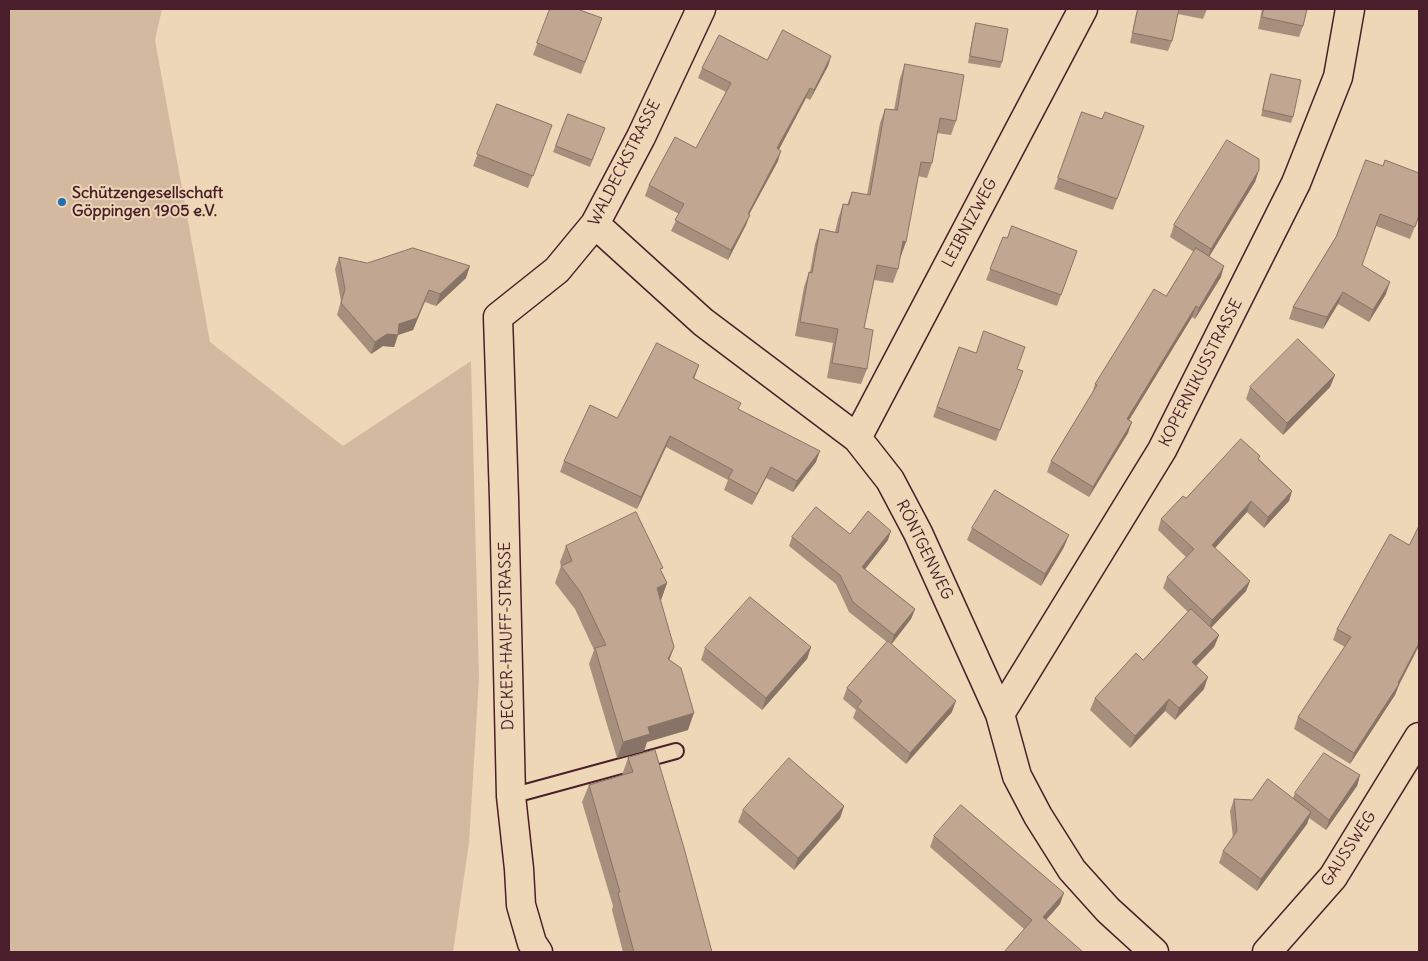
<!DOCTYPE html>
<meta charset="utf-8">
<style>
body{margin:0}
#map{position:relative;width:1428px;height:961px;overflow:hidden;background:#edd7b6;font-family:Delius,sans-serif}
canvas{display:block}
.frame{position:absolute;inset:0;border:10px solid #4a1f2b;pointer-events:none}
</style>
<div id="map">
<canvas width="1428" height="961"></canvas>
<div class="frame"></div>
</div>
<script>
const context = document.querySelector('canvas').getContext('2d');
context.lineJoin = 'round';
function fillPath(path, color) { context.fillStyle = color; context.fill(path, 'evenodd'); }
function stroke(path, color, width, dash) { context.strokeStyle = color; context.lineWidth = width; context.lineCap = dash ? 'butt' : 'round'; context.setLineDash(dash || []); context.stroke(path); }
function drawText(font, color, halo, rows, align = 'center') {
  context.font = font + ' Delius,sans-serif'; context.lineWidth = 4; context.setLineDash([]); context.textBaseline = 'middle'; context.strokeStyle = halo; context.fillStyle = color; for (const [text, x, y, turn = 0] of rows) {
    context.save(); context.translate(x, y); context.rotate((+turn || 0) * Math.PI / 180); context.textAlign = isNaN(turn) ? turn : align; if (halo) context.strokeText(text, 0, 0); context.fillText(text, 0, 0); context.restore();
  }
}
fillPath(new Path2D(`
 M9,9H162L155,40L210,342L343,446L471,361L479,678L469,843L453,952H9Z`), '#d2b9a0');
const lane = new Path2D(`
 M511,796L676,751`);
const street = new Path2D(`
 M595,224L703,322L857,438L890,480L918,533L1000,714L1017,776L1038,816L1072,870L1108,910L1154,952
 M857,438L1083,9
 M1000,714L1162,450L1296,183L1338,77L1350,9
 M538,952L532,943L521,905L519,869L511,796L504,498L498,317L557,270L595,224L641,137L701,9
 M1267,952L1333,877L1419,737`);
stroke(lane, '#4a1f2b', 18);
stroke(street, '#4a1f2b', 31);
stroke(lane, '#edd7b6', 14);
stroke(street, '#edd7b6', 28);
fillPath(new Path2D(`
 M550,9L602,18L581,74L533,55Z
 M1138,9H1207L1203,19L1178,14L1172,41L1168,51L1130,43L1136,14Z
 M1262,9H1307L1303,26L1299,37L1258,29Z
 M976,23L1002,62L1000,68L968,63L974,29Z
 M831,56L828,66L810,100L806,98L779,149L778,161L749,214L746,225L728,260L671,231L679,214L645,196L649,185L696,148L726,92L698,78L702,68L767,60Z
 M905,64L956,121L951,135L937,133L932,163L927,178L918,176L898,269L893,283L874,280L864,328L867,369L861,384L827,378L833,343L795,336L804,287L809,272H810L815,244L820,229L835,232L838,219L843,204L847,205L852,192L867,195L880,123L885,109L894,110L900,78Z
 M1271,74L1293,117L1291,123L1261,116L1269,81Z
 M497,104L552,125L528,188L473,166Z
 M1082,112L1102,119L1144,126L1113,210L1054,189Z
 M568,114L605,128L590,167L553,152Z
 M1366,160L1419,216L1410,239L1376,226L1362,265L1386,294L1369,322L1338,304L1323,329L1289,319L1293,307L1336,237Z
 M1259,170L1255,182L1209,257L1221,277L1195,319L1192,317L1129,420L1128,433L1089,497L1047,472L1051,461L1092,394L1095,384L1166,296L1194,252L1170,237L1174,225Z
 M1003,237L1077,251L1057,306L986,280Z
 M339,257L367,263L466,278L436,306L425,302L413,330L398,335L394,347L383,346L371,354L337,315L341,301L335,269Z
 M959,347L1023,371L996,441L933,417Z
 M699,365L694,378L816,462L793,492L766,478L752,505L724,490L728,480L666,447L637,509L560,472L564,461L617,418Z
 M1335,375L1330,387L1283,435L1246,399L1250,387Z
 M1259,459L1292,491L1289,501L1264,528L1247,512L1215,548L1250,581L1246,591L1211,628L1219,635L1214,647L1196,666L1204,689L1175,720L1165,711L1130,748L1090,710L1095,698L1143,660L1188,612L1163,588L1167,577L1186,557L1158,530L1161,519L1186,498Z
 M972,528L1064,547L1041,586L967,540Z
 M850,534L888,540L865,569L915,609L911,619L891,644L952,712L906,764L853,718L856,710L843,699L847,688L887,642L849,612L836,584L789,546L792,537Z
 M1409,545L1399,685L1395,695L1350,764L1294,729L1298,717L1345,647L1333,640L1337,629Z
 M566,546L661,571L667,583L661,600H660L674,647L669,661L688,730L647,742L644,751L617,758L589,664L594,650L575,609L555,583L561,566L560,562Z
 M811,647L807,659L762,710L701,660L705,648Z
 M628,758L712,952H623L612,910L613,906L582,802L589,785L622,775Z
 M1360,775L1357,786L1326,830L1309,818L1307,824L1257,891L1219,863L1223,851L1233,838L1230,811L1234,799L1252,800L1293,798L1295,793Z
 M844,806L840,818L794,870L738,822L743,810Z
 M934,836L1060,904L1046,920L1024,929L930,847Z`), '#a68f7d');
fillPath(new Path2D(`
 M831,56L828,66L810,100L814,90Z
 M810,88L806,98L774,159L777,148Z
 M781,151L778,161L744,224L748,214Z
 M1259,170L1255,182L1207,260L1211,249Z
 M750,215L746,225L728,260L731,250Z
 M903,241L906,242L901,256L898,255Z
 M470,266L466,278L436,306L440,294Z
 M1224,266L1221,277L1195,319L1199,308Z
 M1390,282L1386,294L1369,322L1373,310Z
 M429,290L413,330L398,335L394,347L383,346L371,354L375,342Z
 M1343,292L1338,304L1323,329L1327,317Z
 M1196,306L1192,317L1123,430L1127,419Z
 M699,365L695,376L689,389L693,378Z
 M1335,375L1330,387L1283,435L1287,423Z
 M1132,422L1128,433L1089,497L1093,487Z
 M670,436L666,447L637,509L641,497Z
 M820,451L816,462L793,492L797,481Z
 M771,467L766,478L752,505L757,494Z
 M1292,491L1289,501L1264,528L1268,517Z
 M1251,501L1247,512L1208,556L1212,545Z
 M891,531L888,540L859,577L862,567Z
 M1069,535L1064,547L1041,586L1045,574Z
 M1250,581L1246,591L1208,631L1212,620Z
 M667,583L661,600L651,605L657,588Z
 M915,609L911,619L891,645L894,635Z
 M1219,635L1214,647L1188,674L1192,662Z
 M1419,643V646L1399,685L1395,695L1350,764L1354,753L1398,683Z
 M674,647L668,663V659Z
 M811,647L807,659L762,710L766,698Z
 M1208,677L1204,689L1175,720L1179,708Z
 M1169,699L1165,711L1130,748L1135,736Z
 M956,701L952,712L906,764L910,753Z
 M694,713L688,730L647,742L644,751L617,758L623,742L648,727Z
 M1360,775L1357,786L1326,830L1329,820Z
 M844,806L840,818L794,870L798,858Z
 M1311,812L1307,824L1257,891L1261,879Z
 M1064,893L1060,904L1039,928L1043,917Z`), '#877466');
const building = new Path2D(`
 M550,9H577L602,18L585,62L537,43Z
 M1138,9H1179L1172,41L1133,33Z
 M1264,9H1307L1303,26L1262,17Z
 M976,23L1008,29L1002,62L970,56Z
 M783,30L831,56L814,90L810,88L777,148L781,151L748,214L750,215L731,250L675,220L684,204L649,185L675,137L696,148L731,83L702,68L719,35L767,60Z
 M905,64L964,75L956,121L940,118L932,163L921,162L906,242L903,241L898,269L877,265L864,328L873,330L867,369L832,363L838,329L800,322L809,272L812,273L820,229L838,233L843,204L849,205L852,192L870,195L885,109L897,110Z
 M1271,74L1301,80L1293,117L1263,110Z
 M497,104L552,125L533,176L477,154Z
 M1082,112L1102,119L1105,112L1144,126L1117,199L1058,178Z
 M568,114L605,128L592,160L556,146Z
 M1227,140L1259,159V170L1211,249L1174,225Z
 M1366,160L1383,166L1385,160L1419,173V215L1415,227L1380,214L1362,265L1390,282L1373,310L1343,292L1327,317L1293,307L1336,237Z
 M1012,226L1077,251L1061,295L990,269L1003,237L1007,238Z
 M413,248L470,266L440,294L429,290L417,318L399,324L398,335L387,334L375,342L341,303L345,289L339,257L367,263Z
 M1196,248L1224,266L1199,308L1196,306L1127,419L1132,422L1093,487L1051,461L1097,385L1095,384L1154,289L1166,296Z
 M984,331L1025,347L1017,369L1023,371L1000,430L937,407L959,347L976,353Z
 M1298,339L1335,375L1287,423L1250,387Z
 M657,343L699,365L693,378L741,403L738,409L820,451L797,481L771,467L757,494L728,478L733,470L670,436L641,497L564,461L590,405L617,418Z
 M1241,439L1260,456L1258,459L1292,491L1268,517L1251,501L1212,545L1250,581L1212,620L1167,577L1194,549L1161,519L1183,496L1186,498Z
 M995,490L1069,535L1045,574L972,528Z
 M816,507L850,534L868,511L891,531L862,567L915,609L894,635L853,602L840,575L792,537Z
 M636,512L663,568L660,569L667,583L657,588L674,647L668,659L681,668L694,713L648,727L650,734L623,742L595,648L606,645L581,593L561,566L572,561L566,546Z
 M1419,526V643L1398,683L1399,684L1354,753L1298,717L1351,637L1337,629L1390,534L1409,545Z
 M750,597L811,647L766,698L705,648Z
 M1191,609L1219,635L1192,662L1208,677L1179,708L1169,699L1135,736L1095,698L1136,653L1143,660Z
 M888,641L956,701L910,753L857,707L862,701L847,688Z
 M655,750L684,848L712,952H634L618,893L620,892L589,785L633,772L628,758Z
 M1324,753L1360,775L1329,820L1295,793Z
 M789,758L844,806L798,858L743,810Z
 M1268,779L1311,812L1261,879L1223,851L1237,831L1234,799L1252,800Z
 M961,805L1064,893L1043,917L1083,952H1004L1032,920L934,836Z`);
fillPath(building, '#c1a691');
stroke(building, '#877466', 1);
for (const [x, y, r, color] of [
 [62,202,5,"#1f6fb2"]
]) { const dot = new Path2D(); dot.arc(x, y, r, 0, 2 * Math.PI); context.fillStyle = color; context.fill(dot); stroke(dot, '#edd7b6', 2); }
drawText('16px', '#4a1f2b', '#edd7b6', [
 ["WALDECKSTRASSE",625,163,-63],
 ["LEIBNIZWEG",970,223,-62],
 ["KOPERNIKUSSTRASSE",1201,373,-63],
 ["RÖNTGENWEG",924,550,64],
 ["DECKER-HAUFF-STRASSE",507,636,-91],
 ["GAUSSWEG",1349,849,-57]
]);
drawText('bold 16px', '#4a1f2b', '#edd7b6', [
 ["Schützengesellschaft",72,193],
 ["Göppingen 1905 e.V.",72,211]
], 'left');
</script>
